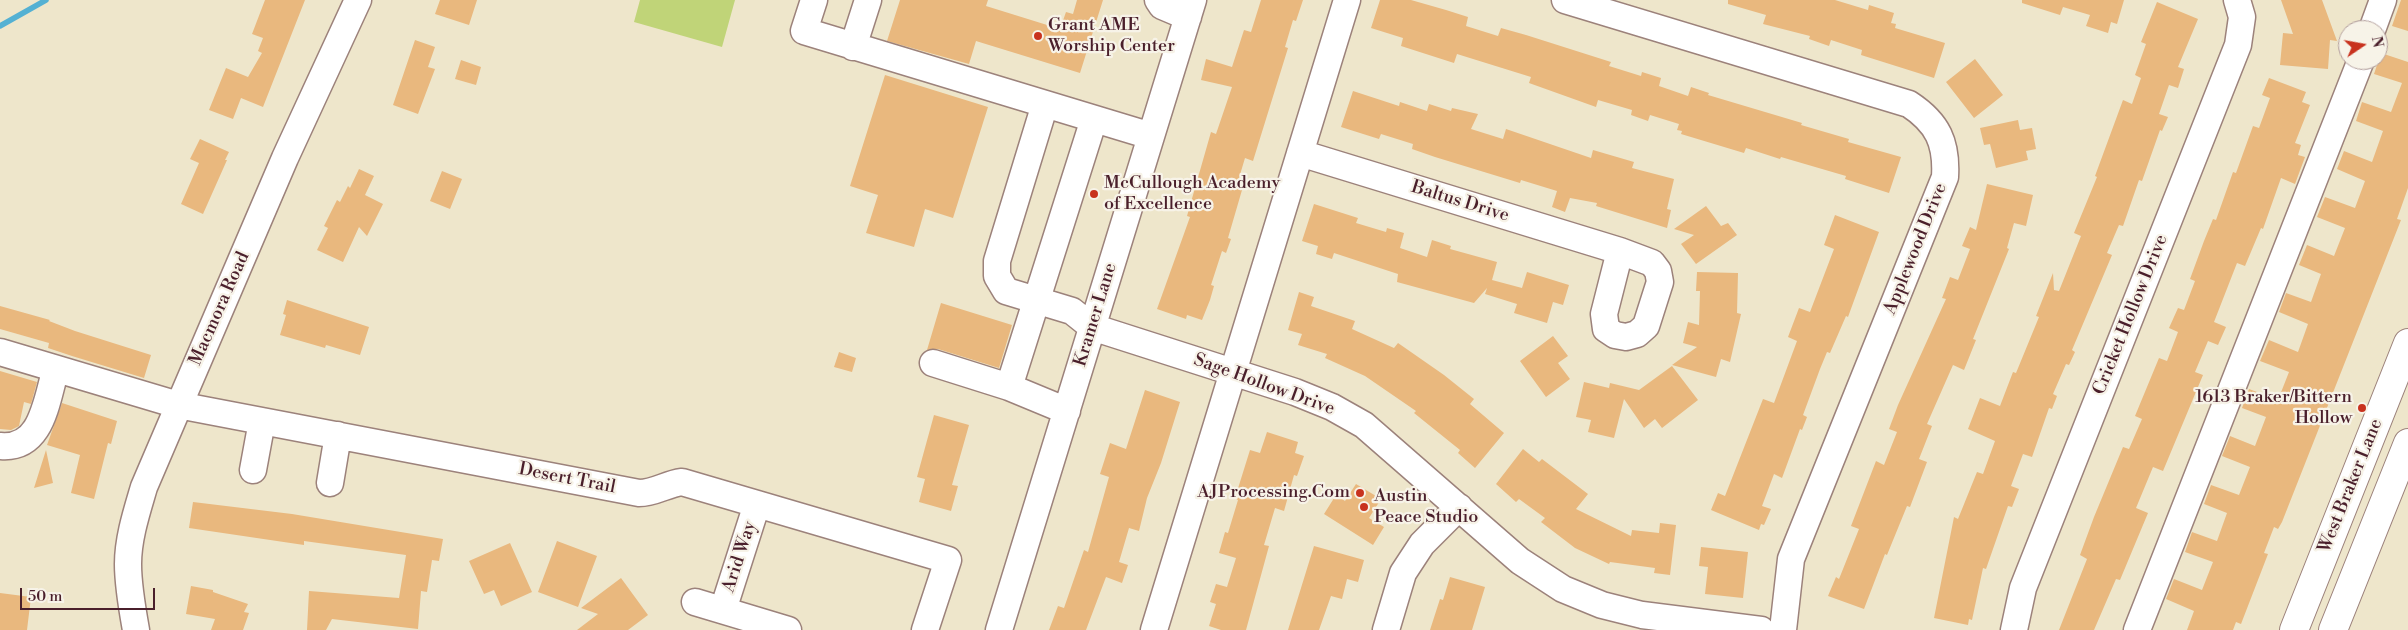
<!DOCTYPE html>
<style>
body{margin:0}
#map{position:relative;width:2408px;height:630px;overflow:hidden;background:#eee6cb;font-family:"Libre Bodoni",serif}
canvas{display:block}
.north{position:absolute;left:2338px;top:20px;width:50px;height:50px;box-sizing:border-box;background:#f7f3e8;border:1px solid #b29e9c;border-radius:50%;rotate:78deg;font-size:14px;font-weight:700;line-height:20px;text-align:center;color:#4a1f2b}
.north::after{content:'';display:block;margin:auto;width:18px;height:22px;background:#c8321e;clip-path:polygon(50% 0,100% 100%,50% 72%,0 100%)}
.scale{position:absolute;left:20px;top:588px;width:135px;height:22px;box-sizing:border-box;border:2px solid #4a1f2b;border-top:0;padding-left:6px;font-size:15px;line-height:18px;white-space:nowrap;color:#4a1f2b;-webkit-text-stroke:4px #f7f3e8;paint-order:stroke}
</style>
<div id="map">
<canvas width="2408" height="630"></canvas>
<div class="north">N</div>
<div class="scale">50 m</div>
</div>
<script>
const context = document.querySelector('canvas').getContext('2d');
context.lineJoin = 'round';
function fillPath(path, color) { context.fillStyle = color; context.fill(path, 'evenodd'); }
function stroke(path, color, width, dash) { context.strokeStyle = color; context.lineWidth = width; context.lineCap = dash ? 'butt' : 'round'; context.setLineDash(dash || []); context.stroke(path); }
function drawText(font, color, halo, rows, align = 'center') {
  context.font = font + ' "Libre Bodoni",serif'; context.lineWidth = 4.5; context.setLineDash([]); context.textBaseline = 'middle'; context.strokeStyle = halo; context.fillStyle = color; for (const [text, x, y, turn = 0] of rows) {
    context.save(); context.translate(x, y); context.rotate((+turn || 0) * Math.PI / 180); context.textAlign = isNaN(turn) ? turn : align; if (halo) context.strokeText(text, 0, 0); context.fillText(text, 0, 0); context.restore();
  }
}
fillPath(new Path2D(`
 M640,0H735L722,47L634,22Z`), '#c0d478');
stroke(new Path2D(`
 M0,26L46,0`), '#54b1d3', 5.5);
fillPath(new Path2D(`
 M265,0H305L263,107L241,98L233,119L209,110L226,68L248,77L262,53L258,51L263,38L252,34Z
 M440,0H477L469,25L435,14Z
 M900,0H988L986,6L1060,29L1066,12L1073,14L1077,0H1103L1080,73L976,41L969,64L887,41Z
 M1261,0H1303L1296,21L1293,20L1285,47L1288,48L1253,161L1245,158L1236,188L1242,190L1228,238L1231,239L1226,253L1222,251L1211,285L1214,286L1210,300L1202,320L1187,315L1186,319L1157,309L1190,217L1187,216L1211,132L1216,134L1232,87L1201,80L1206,59L1232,67L1244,30L1251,32Z
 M1380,0H1411L1446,10L1468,17L1466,26L1498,36L1501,28L1526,35L1611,62L1609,66L1641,76L1642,72L1661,78L1659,86L1688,96L1691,87L1709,93L1708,95L1802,123L1801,125L1849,139L1848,142L1901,157L1889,193L1845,179L1846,176L1781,157L1780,159L1746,148L1744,153L1681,134L1682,131L1677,130L1679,124L1650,115L1648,121L1631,115L1632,110L1598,100L1596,107L1529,83L1531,77L1457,54L1454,63L1401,46L1403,38L1371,28Z
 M1728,0H1835L1868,10L1869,5L1894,13L1891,23L1896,24L1895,28L1945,43L1934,78L1861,55L1862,50L1831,40L1829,46L1809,39L1810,36L1763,24L1766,15L1728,4Z
 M2022,0H2124L2117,24L2111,22L2108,33L2086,26L2090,15L2063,7L2060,15L2022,3Z
 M2281,0H2322L2337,41L2330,40L2328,69L2280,65L2283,33L2293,34Z
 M2401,0H2408V31L2392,26Z
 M2157,2L2198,19L2178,67L2184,69L2178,88L2169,85L2159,114L2168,117L2162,131L2160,130L2142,181L2139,180L2123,226L2119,225L2107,253L2112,255L2072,350L2075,352L2069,365L2066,364L2053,394L2057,396L2052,409L2049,408L2032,457L2023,454L2011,486L2019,489L2012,507L2008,506L1986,569L1983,568L1972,620L1969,619L1968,625L1934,618L1954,517L1958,519L1977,472L1983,474L1995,441L1968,429L1980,398L2000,406L2013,372L2016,373L2039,317L2036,316L2053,273L2054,290L2059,291L2081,236L2074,233L2097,177L2095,176L2123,100L2132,104L2141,78L2135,75L2146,44L2141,42Z
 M415,40L435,47L428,67L435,69L418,114L393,105Z
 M2381,53L2408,62V188L2397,219L2401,220L2282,522L2278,529L2274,527L2264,553L2268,554L2241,624L2236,622L2233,630H2187L2194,611L2166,599L2174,579L2202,590L2213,562L2185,552L2192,532L2217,541L2227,513L2204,504L2211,485L2239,495L2250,467L2222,456L2230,436L2255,446L2266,417L2242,408L2249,389L2278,400L2289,372L2260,361L2269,340L2298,352L2308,324L2279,312L2286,293L2311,302L2321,274L2299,265L2307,245L2334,256L2345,228L2317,217L2325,197L2355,208L2365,181L2337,169L2344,151L2372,162L2383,131L2356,121L2362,102L2391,112L2402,83L2374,74Z
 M1975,59L2003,95L1974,118L1946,82Z
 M461,60L481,67L476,85L455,79Z
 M885,75L988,107L953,218L925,209L914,247L866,233L878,195L850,186Z
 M2269,78L2306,92L2302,102L2310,105L2295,143L2301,145L2298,155L2305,157L2295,184L2281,178L2263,229L2261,228L2245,266L2237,263L2214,322L2226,327L2218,345L2208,341L2195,372L2203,375L2163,471L2153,467L2136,508L2148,513L2120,580L2116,579L2094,630H2059L2087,559L2080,555L2094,517L2123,447L2129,449L2142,419L2135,416L2159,358L2167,361L2178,332L2169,328L2178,308L2184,310L2195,281L2190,279L2204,241L2213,219L2216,220L2233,172L2236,173L2253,126L2259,128L2270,98L2262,95Z
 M1353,91L1399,106L1400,102L1427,111L1429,104L1451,111L1452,108L1478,114L1471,129L1503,139L1506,129L1591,158L1593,150L1634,162L1632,168L1674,179L1667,209L1671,210L1667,228L1596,206L1597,203L1570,198L1565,212L1552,207L1557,191L1521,180L1520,183L1435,157L1412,149L1413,144L1381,134L1379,139L1341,127Z
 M2018,120L2020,130L2032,128L2036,149L2026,151L2028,160L1996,168L1990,144L1984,145L1980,128Z
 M200,139L229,152L225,160H227L203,214L181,204L199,163L190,159Z
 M359,169L374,176L365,195L383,204L367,236L359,227L343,262L317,250L328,228L324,226L337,200L340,202L348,186L350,188Z
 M442,171L462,179L450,209L430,201Z
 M1987,184L2033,195L2026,226L2014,223L2007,248L2009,249L1973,339L1976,340L1964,370L1953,365L1927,424L1932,426L1919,459L1927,462L1910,507L1907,506L1887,555L1885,554L1864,609L1828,596L1836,577L1839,579L1859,529L1851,526L1876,461L1884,465L1897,432L1889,429L1898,405L1946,299L1942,298L1950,277L1958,280L1970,249L1962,246L1970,227L1976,230Z
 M1314,204L1358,218L1356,223L1386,232L1387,228L1404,233L1400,248L1427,257L1432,240L1451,246L1450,249L1497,262L1492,280L1522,288L1527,272L1569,285L1563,305L1553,302L1547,323L1514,313L1517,304L1485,294L1487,288L1474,303L1397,282L1398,274L1334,253L1332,259L1316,254L1318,246L1302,241Z
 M1706,206L1721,226L1728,223L1737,235L1696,264L1681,244L1694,235L1674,229Z
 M1835,215L1879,232L1848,317L1846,316L1830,353L1827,352L1820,369L1803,415L1807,417L1802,430L1800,429L1782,478L1774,474L1762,506L1771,509L1764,525L1761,524L1759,530L1711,510L1718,493L1725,496L1763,399L1774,403L1797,341L1788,337L1799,308L1810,312L1834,249L1824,245Z
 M1697,272L1738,273L1737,313L1741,314L1730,362L1721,359L1716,377L1672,365L1697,347L1683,343L1688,322L1699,325L1700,291H1696Z
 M1299,292L1314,297L1311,306L1355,321L1352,329L1394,348L1398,343L1444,375L1474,399L1470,404L1504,433L1475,468L1458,453L1460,450L1414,413L1416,411L1365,376L1325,358L1327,354L1298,345L1302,334L1288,330Z
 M287,300L369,327L360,355L326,345L325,348L280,335L286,315L283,314Z
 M941,303L1012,325L999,368L938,349L927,350Z
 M0,306L50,320L49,321L75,331L151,355L144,378L72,356L48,348L49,343L0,329Z
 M1553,336L1568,356L1558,363L1570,379L1546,397L1520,361Z
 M839,352L856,358L852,372L834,367Z
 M1672,366L1698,400L1662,428L1655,419L1644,428L1624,399L1614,438L1588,432L1591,420L1576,417L1584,382L1609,388L1610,383L1639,390Z
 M0,371L37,382L31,404L24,402L19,426L11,430L0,429Z
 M1145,390L1180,402L1161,463L1147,498L1139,531L1129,528L1119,562L1128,565L1122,583L1106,577L1086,630H1049L1058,606L1064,608L1084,550L1088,552L1109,477L1100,474L1110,443L1126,449Z
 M62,403L117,421L111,444L108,443L94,499L71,493L80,455L47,445Z
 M934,415L969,425L952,485L958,486L951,511L919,502L925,479L917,477Z
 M1267,432L1298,442L1295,453L1304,456L1297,476L1294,475L1284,511L1275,508L1264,545L1269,546L1246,630H1221L1209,626L1216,604L1210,602L1216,584L1227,587L1236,558L1219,553L1225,532L1228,533L1238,500L1235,498L1250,450L1260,453Z
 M1523,449L1539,462L1542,459L1588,494L1576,509L1631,536L1632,530L1659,533L1660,523L1676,525L1670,575L1654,573L1655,568L1610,562L1609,564L1575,548L1541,522L1545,518L1519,499L1516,502L1496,484Z
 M46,450L53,483L34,488Z
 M1356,484L1381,499L1369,518L1384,527L1373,545L1324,514L1336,495L1345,501Z
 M193,502L292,514L443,539L439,561L432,560L427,592L421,591L418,629L332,619L326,630H307L309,591L399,598L406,555L304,541V545L189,528Z
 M557,541L597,556L578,607L538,592Z
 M510,543L532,592L501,606L494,590L484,594L469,561Z
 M1314,546L1364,560L1358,582L1347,579L1342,599L1331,596L1319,630H1288Z
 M1701,547L1748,552L1743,598L1705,594L1708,567L1699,566Z
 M1450,577L1485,587L1472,630H1430L1440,599L1443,600Z
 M621,578L648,615L628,630H577L598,614L581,608Z
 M191,586L213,590V592L248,604L244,612L249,613L243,630H211L215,619L186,614Z
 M0,593L31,597L27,630H0Z`), '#e9b87e');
const minor = new Path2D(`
 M814,0L804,31L1151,136
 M1158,0L1162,6L1188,17
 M1565,0L1909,104C1938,123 1947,143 1945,177L1791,559L1783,630
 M2372,30L2383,0
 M853,47L868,0
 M1045,104L997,261V276L1006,291L1072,311L1092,327L1295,392L1332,407L1364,425L1520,561L1563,589L1602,605L1642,615L1761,630
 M1300,153L1620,251L1652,263L1658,271L1660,282L1646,326L1637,334L1626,337L1615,335L1606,329L1604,314L1620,251
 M0,352L178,405L639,493C655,493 666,484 682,482L948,560L925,630
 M933,363L1009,387
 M1067,411L1009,387L1094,119
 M0,446C43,450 46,400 56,369
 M253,470L262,421
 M330,483L338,435
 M695,602L788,630
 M723,610L757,504
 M136,630C132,608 128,586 128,564C128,538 137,511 144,487L285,158L358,0
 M999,630L1193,0
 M1154,630L1347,0
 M1386,630L1403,573L1422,544L1459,507
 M2014,630L2023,588L2238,45L2242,17L2237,0
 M2137,630L2361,60`);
const major = new Path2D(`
 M2294,630L2408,343
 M2333,630L2408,443`);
stroke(minor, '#9c827b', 29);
stroke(major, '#9c827b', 30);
stroke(minor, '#fff', 26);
stroke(major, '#fff', 28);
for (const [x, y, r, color] of [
 [1038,36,5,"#c8321e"],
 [1094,194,5,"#c8321e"],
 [2362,408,5,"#c8321e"],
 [1360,493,5,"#c8321e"],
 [1364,507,5,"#c8321e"]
]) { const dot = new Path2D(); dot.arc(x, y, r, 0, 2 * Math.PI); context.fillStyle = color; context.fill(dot); stroke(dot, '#f7f3e8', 2); }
drawText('18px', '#4a1f2b', '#f7f3e8', [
 ["Grant AME",1048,26],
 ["Worship Center",1048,47],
 ["McCullough Academy",1104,184],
 ["of Excellence",1104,205],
 ["1613 Braker/Bittern",2352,398,"right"],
 ["Hollow",2352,419,"right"],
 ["AJProcessing.Com",1350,493,"right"],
 ["Austin",1374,497],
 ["Peace Studio",1374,518]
], 'left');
drawText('18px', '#4a1f2b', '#f7f3e8', [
 ["Baltus Drive",1460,202,17],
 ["Applewood Drive",1916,249,-68],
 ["Macmora Road",220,309,-66],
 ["Kramer Lane",1096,315,-73],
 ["Cricket Hollow Drive",2131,315,-68],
 ["Sage Hollow Drive",1264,385,20],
 ["Desert Trail",567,479,11],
 ["West Braker Lane",2351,486,-68],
 ["Arid Way",740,557,-72]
]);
</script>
